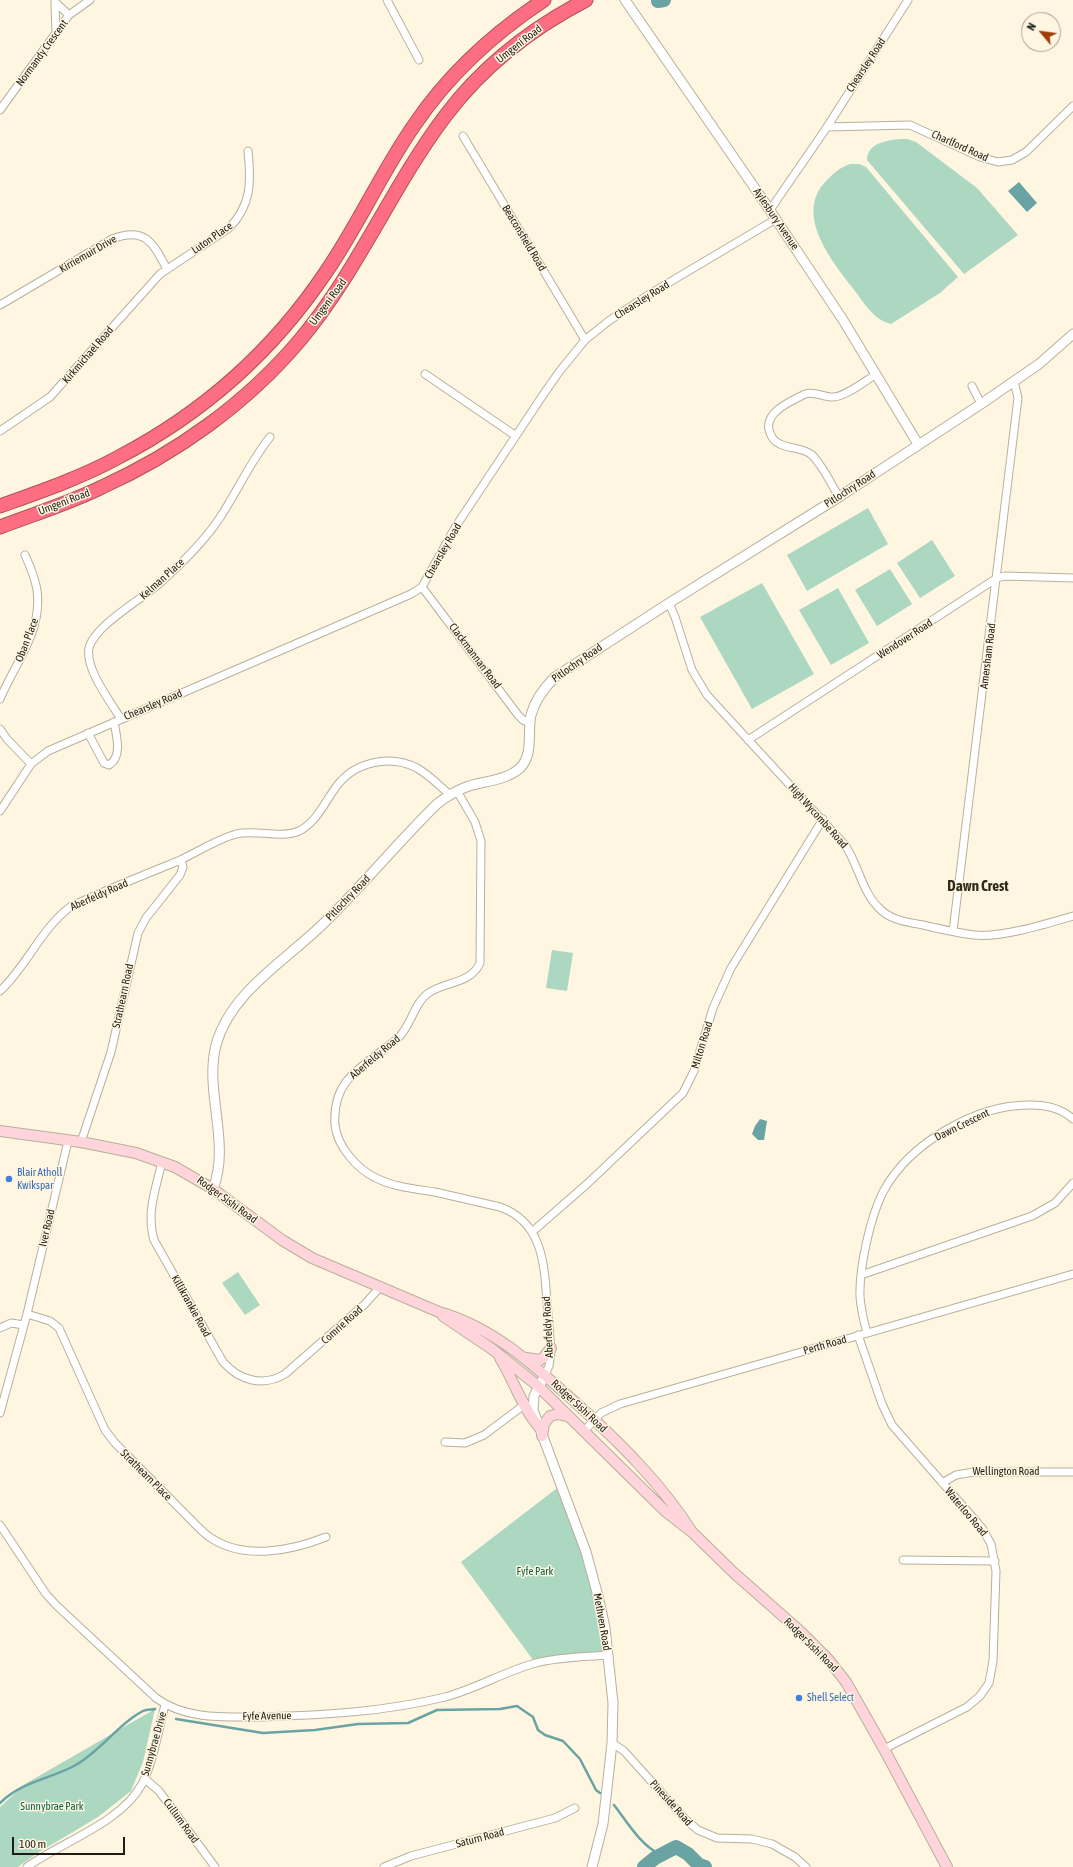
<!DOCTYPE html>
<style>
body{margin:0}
#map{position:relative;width:1073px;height:1867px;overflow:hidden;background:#fef6e1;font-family:"Asap Condensed",sans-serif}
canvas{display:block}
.north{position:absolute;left:1021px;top:12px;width:40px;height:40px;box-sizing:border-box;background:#fef6e1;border:1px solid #a59f8f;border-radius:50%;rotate:299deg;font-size:11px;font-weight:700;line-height:16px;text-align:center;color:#1f1c15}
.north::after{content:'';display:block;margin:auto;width:14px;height:18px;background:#a13d09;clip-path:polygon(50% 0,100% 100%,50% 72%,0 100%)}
.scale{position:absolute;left:12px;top:1837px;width:113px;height:18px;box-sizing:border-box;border:2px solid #1f1c15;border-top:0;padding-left:5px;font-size:12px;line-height:14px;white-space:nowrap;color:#1f1c15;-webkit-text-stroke:3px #fef6e1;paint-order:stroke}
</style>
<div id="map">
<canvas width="1073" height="1867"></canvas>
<div class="north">N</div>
<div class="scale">100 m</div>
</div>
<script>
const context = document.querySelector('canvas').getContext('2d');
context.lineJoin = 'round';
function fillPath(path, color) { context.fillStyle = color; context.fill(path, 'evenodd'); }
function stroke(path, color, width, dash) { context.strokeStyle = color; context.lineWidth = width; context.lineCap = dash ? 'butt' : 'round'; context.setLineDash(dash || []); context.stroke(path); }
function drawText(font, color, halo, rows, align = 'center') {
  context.font = font + ' "Asap Condensed",sans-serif'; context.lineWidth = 3; context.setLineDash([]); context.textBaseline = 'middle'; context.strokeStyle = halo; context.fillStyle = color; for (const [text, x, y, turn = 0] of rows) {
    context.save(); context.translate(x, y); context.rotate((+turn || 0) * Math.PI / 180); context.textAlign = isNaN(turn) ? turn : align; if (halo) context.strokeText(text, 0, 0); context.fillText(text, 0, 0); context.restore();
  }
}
fillPath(new Path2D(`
 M907,139L916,142L977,188L1018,235L964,274L867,160C867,141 893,139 907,139Z
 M850,164H859L866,167L958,277L940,293L891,324C873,320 863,301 852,287C831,260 794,214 826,181C834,173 839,168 850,164Z
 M868,508L888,544L807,591L787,555Z
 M932,540L955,576L920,598L897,563Z
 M890,569L912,604L877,626L855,590Z
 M762,583L814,674L752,709L700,617Z
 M838,588L869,643L831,665L799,610Z
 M552,950L573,953L567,991L546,988Z
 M238,1272L260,1305L245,1315L222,1283Z
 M561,1485L590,1569L608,1656L536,1664L461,1562Z
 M155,1709L143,1762L131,1791L98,1817L36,1854L18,1867H0V1807L25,1784Z`), '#acd7c1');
fillPath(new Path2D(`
 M1019,182L1037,203L1027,212L1008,191Z
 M760,1119L767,1121L764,1140H758L752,1134L755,1126Z`), '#69a3a4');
stroke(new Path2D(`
 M176,1719L263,1733L315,1730L358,1724L408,1723L437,1710L500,1709L517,1706L533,1717L538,1730L545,1735L563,1741L580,1759L596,1790L600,1793
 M0,1803C23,1781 47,1780 74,1766C99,1753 119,1723 143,1711C147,1709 152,1710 155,1709
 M614,1805C628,1823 640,1845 661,1855`), '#69a3a4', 2.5);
stroke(new Path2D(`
 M658,1L664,0
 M644,1867L655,1858L676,1847L688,1854L699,1865L705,1867`), '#69a3a4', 14);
const minor = new Path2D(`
 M387,0L419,60
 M55,2L69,15
 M55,3L56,33
 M0,110L69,15L90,0
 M827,127L910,125L980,157L998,162L1012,160L1026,152L1073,106
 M463,136L585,340
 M770,210L827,127L908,0
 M0,305L112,239C145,226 153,243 167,269
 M425,374L516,436
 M972,386L981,404
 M0,431L50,397L160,274L229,228C252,205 251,181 248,151
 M839,497C831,484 823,466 812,455C804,448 790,449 780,444C774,442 771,437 769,430C765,411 792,401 805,394C815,391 823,397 833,397C845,397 865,381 875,375
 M422,587L518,715L523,720L530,723
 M669,603L675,617L692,670L707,695L845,845C858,864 862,891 878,907C889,920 907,922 923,925C940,929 957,933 974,935C1001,938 1046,924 1073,916
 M0,699C15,663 43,631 37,590C35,578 30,566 25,555
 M121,719C110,701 85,669 89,648C94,626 142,599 159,584C181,564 203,543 219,519C237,492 250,462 270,437
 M0,729L7,739L31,764
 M88,733L104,763L109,765C123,757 116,734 114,722
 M748,740L997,578L1005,576L1073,578
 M457,791L475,822L481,841L480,963C470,985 444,981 427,994C413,1005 411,1027 397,1039C381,1053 359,1065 346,1082C337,1094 334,1110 335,1125C337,1146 357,1169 376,1178C394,1187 415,1189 435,1192C456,1197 478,1202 500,1207C542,1222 544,1262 547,1301C548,1318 550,1335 551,1352L549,1366L545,1375
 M0,811L31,764L48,751L411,594L422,587L456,526L543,395L559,372L585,340L610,320L653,292L776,219
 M953,931L1018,398L1014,381
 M0,991C27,966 40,930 70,907C105,890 142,876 178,861C198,852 215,840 236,834C256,829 280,839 299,831C316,823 325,802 336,787C354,762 389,754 417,768C429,775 439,785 450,795
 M81,1142L111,1052L138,933L146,918L180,875L183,867L181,860
 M162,1162C156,1188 146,1213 154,1240L223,1362C240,1381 263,1387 285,1374L364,1305L381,1286
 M532,1232L587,1184L683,1093L694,1071L713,1008L731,968L823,819
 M861,1275L1032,1216L1055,1203L1073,1183
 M27,1314L50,1321L59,1328L105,1430L115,1443L197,1526C201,1530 206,1535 211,1538C244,1560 291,1551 326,1537
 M0,1328L11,1323L24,1325
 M867,1333C864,1322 861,1310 860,1297C859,1268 870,1218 883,1192C909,1143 977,1104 1031,1105C1047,1105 1061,1108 1073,1119
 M858,1335L882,1404L892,1425L982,1528L991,1544L996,1571L993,1661L989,1683L980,1696L967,1707L884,1749
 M0,1413L27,1314L68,1141
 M584,1431L601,1413L620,1404L1073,1274
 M445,1442L465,1443L484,1435L524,1405
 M942,1483L956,1475L974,1472H1073
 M0,1525L46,1594L56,1605L156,1698C186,1720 225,1717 261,1717C323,1715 384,1712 445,1697C476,1689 505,1671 536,1663C559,1657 585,1657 608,1655
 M903,1560L995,1561
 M612,1743L624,1751L685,1819L698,1830L717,1838L752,1839L772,1844L795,1857L806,1867
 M145,1779L159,1791L215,1867
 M27,1867C63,1841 121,1823 142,1784C153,1763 159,1728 165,1705
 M384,1867L411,1856L555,1818L575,1808`);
const tertiary = new Path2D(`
 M625,0L763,200L843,320L918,444
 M213,1189C231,1143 204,1092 216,1045C231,991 287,960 325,922C364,884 398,842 437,804C447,796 457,790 469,786C486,781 507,780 520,768C534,754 527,732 531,715C535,700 544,688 555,677L669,603L839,497L981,404L1039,364L1073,334
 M545,1375L534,1396L533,1410L586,1552L598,1596L605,1628L613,1703L612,1743L603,1824L592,1867`);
const secondary = new Path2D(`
 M0,1131L81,1142L136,1153L175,1167L213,1189L282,1240L312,1258L439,1312C493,1327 535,1366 576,1403C619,1442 661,1483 692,1532
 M443,1316L492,1349L538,1386L665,1511L692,1532L734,1573L801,1632L828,1659L846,1682L884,1749L947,1867
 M500,1358C514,1381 522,1407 539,1427
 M526,1358L540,1360L544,1357L551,1348
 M542,1436L544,1424L550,1416L558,1414L568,1416`);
const motorway = new Path2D(`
 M0,506C39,492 80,478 117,458C202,414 273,351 326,272C359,224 382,171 415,124C449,74 494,33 544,0
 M0,527C34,514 70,503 102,487C177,453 247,403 300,340C358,271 392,186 446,115C483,66 532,28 586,0`);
stroke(minor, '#b7b09c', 9);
stroke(tertiary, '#b7b09c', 11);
stroke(secondary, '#b7b09c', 12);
stroke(motorway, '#b0515c', 15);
stroke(minor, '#fff', 7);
stroke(tertiary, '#fff', 9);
stroke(secondary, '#ffd4da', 10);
stroke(motorway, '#fe6e82', 13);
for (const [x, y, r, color] of [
 [9,1179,4,"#3f7fe0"],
 [799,1698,4,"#3f7fe0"]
]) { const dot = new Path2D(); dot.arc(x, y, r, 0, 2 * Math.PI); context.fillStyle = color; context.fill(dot); stroke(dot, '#fef6e1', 1.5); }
drawText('11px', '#1f1c15', '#fef6e1', [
 ["Umgeni Road",519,44,-38],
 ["Normandy Crescent",42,53,-54],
 ["Chearsley Road",866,65,-57],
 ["Charlford Road",960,146,24],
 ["Aylesbury Avenue",776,219,56],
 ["Luton Place",212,238,-35],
 ["Beaconsfield Road",524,238,59],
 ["Kirriemuir Drive",88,254,-30],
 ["Chearsley Road",642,300,-32],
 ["Umgeni Road",328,302,-54],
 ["Kirkmichael Road",88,355,-49],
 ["Pitlochry Road",850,489,-33],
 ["Umgeni Road",64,502,-21],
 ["Chearsley Road",443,551,-60],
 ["Kelman Place",162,579,-42],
 ["Wendover Road",905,639,-33],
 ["Oban Place",27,640,-69],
 ["Clackmannan Road",475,656,53],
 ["Amersham Road",988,656,-83],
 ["Pitlochry Road",577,663,-35],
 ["Chearsley Road",153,705,-23],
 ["High Wycombe Road",818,816,48],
 ["Aberfeldy Road",99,895,-24],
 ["Pitlochry Road",348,898,-46],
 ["Strathearn Road",123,996,-78],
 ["Milton Road",702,1045,-73],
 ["Aberfeldy Road",375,1057,-40],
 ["Dawn Crescent",962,1125,-26],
 ["Rodger Sishi Road",227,1200,36],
 ["Iver Road",47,1228,-77],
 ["Killikrankie Road",191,1306,61],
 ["Comrie Road",342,1325,-42],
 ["Aberfeldy Road",548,1327,-93],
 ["Perth Road",825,1345,-16],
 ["Rodger Sishi Road",579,1406,43],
 ["Wellington Road",1006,1472],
 ["Strathearn Place",146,1475,45],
 ["Waterloo Road",966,1512,50],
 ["Methven Road",602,1622,80],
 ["Rodger Sishi Road",811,1645,45],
 ["Fyfe Avenue",267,1716,-1],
 ["Sunnybrae Drive",154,1744,-74],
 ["Pineside Road",671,1803,48],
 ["Cullum Road",181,1821,54],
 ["Saturn Road",480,1838,-15]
]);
drawText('11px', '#366cbe', '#fef6e1', [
 ["Blair Atholl",17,1173],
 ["Kwikspar",17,1186],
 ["Shell Select",807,1698]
], 'left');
drawText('11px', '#0a6143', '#fef6e1', [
 ["Fyfe Park",535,1572],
 ["Sunnybrae Park",52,1807]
]);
drawText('bold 15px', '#312b1b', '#fef6e1', [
 ["Dawn Crest",978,886]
]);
</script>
